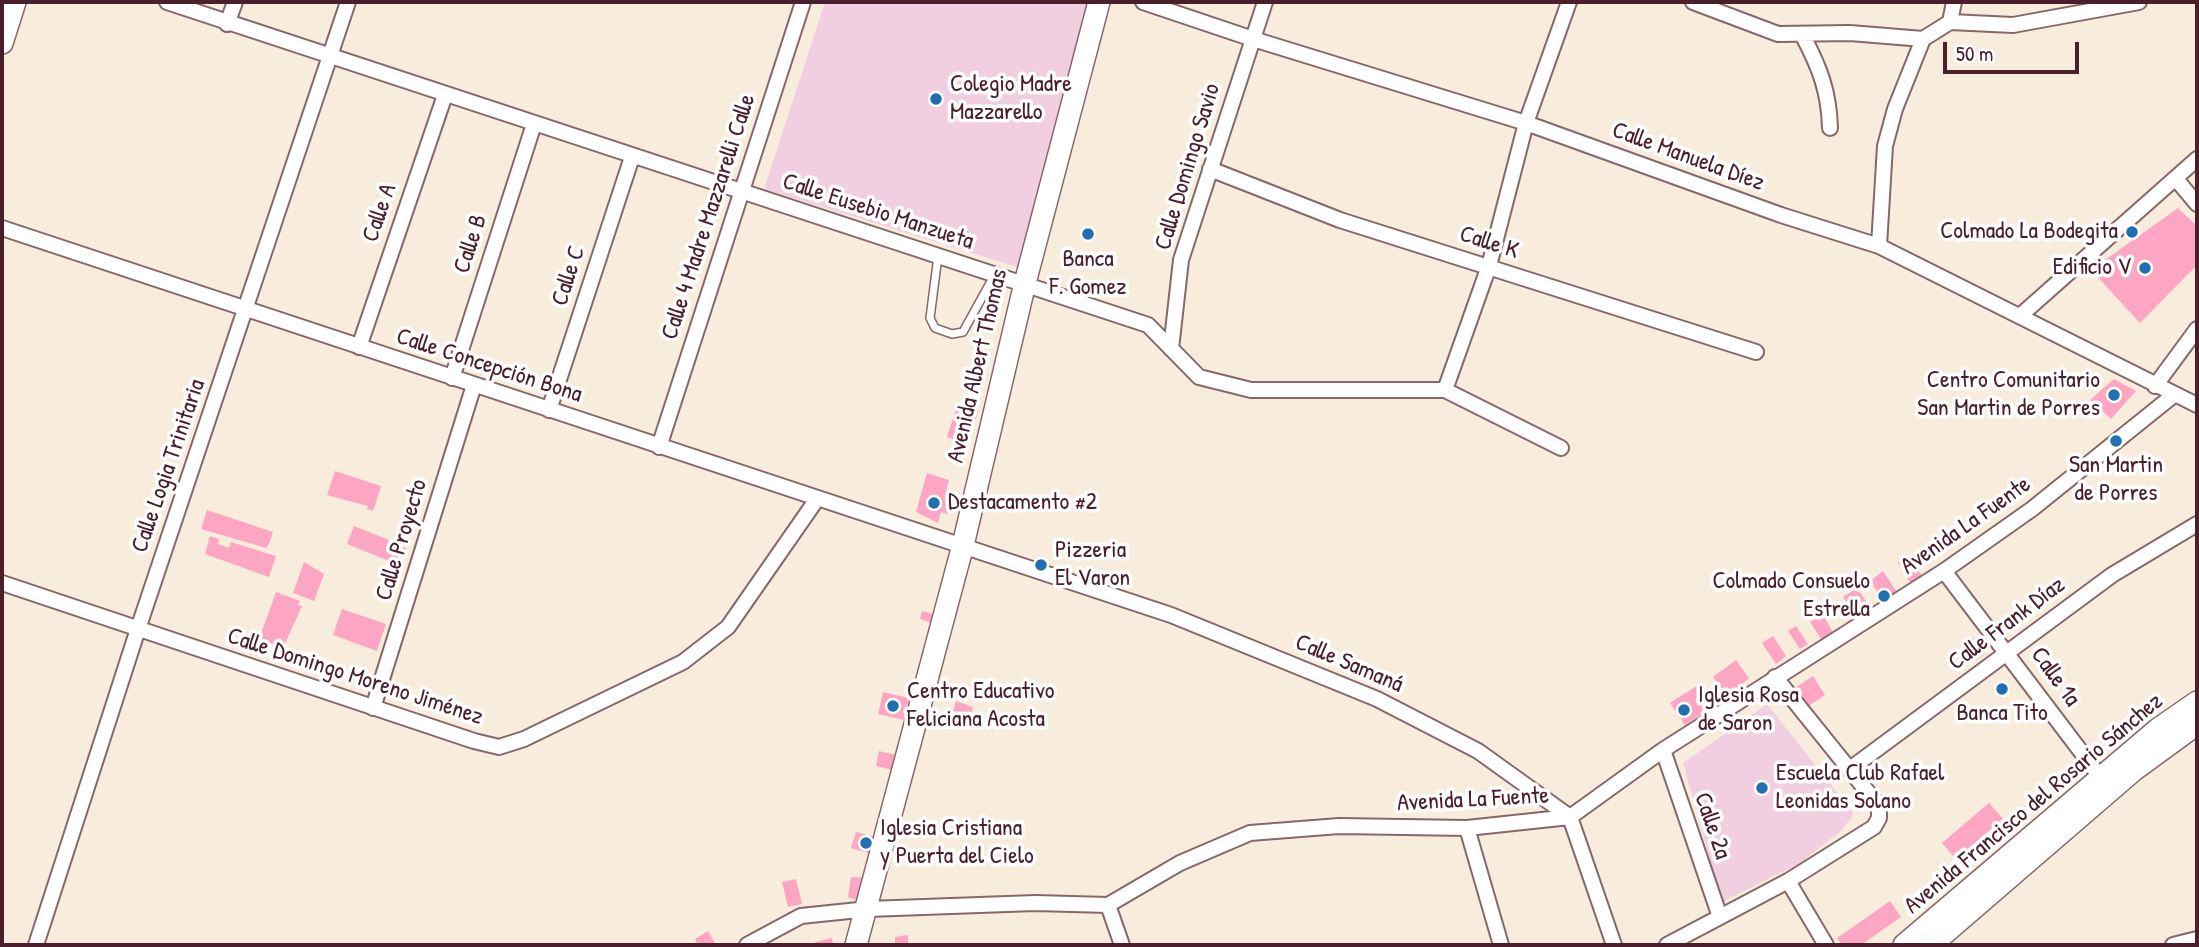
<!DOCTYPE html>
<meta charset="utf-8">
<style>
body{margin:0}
#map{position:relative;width:2199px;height:947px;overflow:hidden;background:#f8eddc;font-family:"Patrick Hand",sans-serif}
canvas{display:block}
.frame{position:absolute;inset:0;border:4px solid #4a1f2b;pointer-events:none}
.scale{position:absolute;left:1943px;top:42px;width:136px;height:32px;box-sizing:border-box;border:4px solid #4a1f2b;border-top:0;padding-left:9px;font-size:21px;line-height:24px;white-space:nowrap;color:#4a1f2b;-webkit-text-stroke:5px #fff;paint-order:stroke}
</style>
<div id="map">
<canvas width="2199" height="947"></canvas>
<div class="frame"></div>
<div class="scale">50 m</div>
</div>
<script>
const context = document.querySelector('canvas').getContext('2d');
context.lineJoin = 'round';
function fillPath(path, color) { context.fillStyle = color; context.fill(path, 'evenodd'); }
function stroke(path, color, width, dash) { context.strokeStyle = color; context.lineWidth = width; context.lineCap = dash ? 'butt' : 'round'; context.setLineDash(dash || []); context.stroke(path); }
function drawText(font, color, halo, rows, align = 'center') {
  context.font = font + ' "Patrick Hand",sans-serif'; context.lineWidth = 7; context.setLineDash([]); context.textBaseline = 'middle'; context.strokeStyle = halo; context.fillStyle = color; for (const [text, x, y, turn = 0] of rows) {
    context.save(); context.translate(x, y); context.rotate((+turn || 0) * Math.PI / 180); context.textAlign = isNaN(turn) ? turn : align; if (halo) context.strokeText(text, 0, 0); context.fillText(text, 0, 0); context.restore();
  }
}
fillPath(new Path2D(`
 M825,2H1079L1104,10L1030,271L764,189Z
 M1767,704L1854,814L1841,831L1800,863L1722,902L1683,763Z`), '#f2cfe0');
fillPath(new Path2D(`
 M2178,208L2197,226V265L2140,323L2091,270Z
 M2114,379L2136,391L2111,419L2090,400Z
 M958,403L979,410L967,444L947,437Z
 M335,471L381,486L373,511L367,509L368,506L327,495Z
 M927,473L949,480L946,491L953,493L947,514L941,512L938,523L916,512Z
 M207,510L273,532L270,542L266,548L201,529Z
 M354,526L389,540L388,543L406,548L399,565L347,544Z
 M210,536L219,539L218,544L229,548L231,542L276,556L269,577L205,554Z
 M1909,556L1922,576L1911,584L1898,563Z
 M304,562L324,574L314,601L293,593Z
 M1883,571L1899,595L1886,604L1870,581Z
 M1857,588L1874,613L1860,622L1843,597Z
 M276,592L300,601L298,605L302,606L283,648L259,639Z
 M342,609L386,624L377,651L333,635Z
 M922,611L937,615L935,624L920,619Z
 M1823,615L1833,632L1821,639L1810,622Z
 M1796,626L1808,644L1800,649L1788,631Z
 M1773,636L1786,656L1776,664L1762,643Z
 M1973,637L1985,654L1975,661L1964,644Z
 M1736,660L1749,678L1728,698L1713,677Z
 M1813,676L1825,695L1807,707L1795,688Z
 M2005,681L2011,689L2000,698L1993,690Z
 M1698,685L1712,707L1685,725L1670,703Z
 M883,692L909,698L904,720L878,714Z
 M956,701L973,707L970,717L953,711Z
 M879,751L900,756L897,771L876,766Z
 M1989,803L2003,819L1956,859L1942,843Z
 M856,832L881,838L876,855L851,848Z
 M851,877L872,878L860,901L848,897Z
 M796,879L802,904L788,907L782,882Z
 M1890,901L1901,917L1861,945H1842L1837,938Z
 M708,931L716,945H698L695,939Z
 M908,935V945H895V937Z
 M832,938L833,945H816L815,942Z`), '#fda6c4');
const service = new Path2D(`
 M938,256L930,318L935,328L952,334L963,332L995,274`);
const minor = new Path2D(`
 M167,2L1148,325L1199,377L1251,390H1445L1561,448
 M1143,2L1253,39L1526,123L1781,215L1879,246L2197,405
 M1693,2L1778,34L1850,33L1923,39L1950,22L2013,25L2139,2
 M1950,22L1954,2
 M227,24L235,2
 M1803,36C1820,68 1829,92 1830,128
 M1210,169L1340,220L1756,352
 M2176,179L2197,204
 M2,228L1171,615L1377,699L1478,751L1570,817L1614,945
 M1879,246L1885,146L1895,109L1923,39
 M2021,315L2197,159
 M359,347L445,95
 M1171,349L1181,260L1265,2
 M452,378L534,124
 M2155,386L2197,329
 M1445,390L1489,266L1526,123L1569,2
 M549,410L632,157
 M659,447L803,2
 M1944,571L2101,778
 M2,583L474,741L499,747L524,739L683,662L728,627L817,499
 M373,708L474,385
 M1663,750L1720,917
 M1850,769L2112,575L2197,524
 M1467,828L1501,945
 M1788,881L1826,945
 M1108,905L1122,945
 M36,945L138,629L348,2
 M747,945L801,916L868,909L1035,903L1108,905L1180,863L1250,833L1339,826L1467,828L1570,817L1663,750L1944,571L2032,509L2175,394
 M1667,945L1788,881L1874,827L1879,818V806L1775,677
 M2173,945L2197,939`);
const secondary = new Path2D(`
 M2,43L15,2
 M856,945L963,545L1025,283L1099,2
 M1904,945L2158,729L2197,702
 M1931,945L2134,770L2197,724`);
stroke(service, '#876769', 10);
stroke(minor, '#876769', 18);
stroke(secondary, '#876769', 24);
stroke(service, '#fff', 7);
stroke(minor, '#fff', 14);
stroke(secondary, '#fff', 21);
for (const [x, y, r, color] of [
 [936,99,7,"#1f6fb2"],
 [2132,232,7,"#1f6fb2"],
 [1088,234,7,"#1f6fb2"],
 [2145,268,7,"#1f6fb2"],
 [2114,395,7,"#1f6fb2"],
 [2116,441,7,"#1f6fb2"],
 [934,503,7,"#1f6fb2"],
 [1041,565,7,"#1f6fb2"],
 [1884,596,7,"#1f6fb2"],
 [2002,689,7,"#1f6fb2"],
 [893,706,7,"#1f6fb2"],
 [1684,710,7,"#1f6fb2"],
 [1762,788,7,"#1f6fb2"],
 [866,843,7,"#1f6fb2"]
]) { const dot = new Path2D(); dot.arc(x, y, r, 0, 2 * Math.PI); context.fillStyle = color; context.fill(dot); stroke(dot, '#fff', 2.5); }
drawText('24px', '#4a1f2b', '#fff', [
 ["Colegio Madre",950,85],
 ["Mazzarello",950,113],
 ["Colmado La Bodegita",2118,232,"right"],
 ["Banca",1088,260,"center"],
 ["F. Gomez",1088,288,"center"],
 ["Edificio V",2131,268,"right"],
 ["Centro Comunitario",2100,381,"right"],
 ["San Martin de Porres",2100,409,"right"],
 ["San Martin",2116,466,"center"],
 ["de Porres",2116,494,"center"],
 ["Destacamento #2",948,503],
 ["Pizzeria",1055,551],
 ["El Varon",1055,579],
 ["Colmado Consuelo",1870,582,"right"],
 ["Estrella",1870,610,"right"],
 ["Centro Educativo",907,692],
 ["Feliciana Acosta",907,720],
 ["Iglesia Rosa",1698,696],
 ["de Saron",1698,724],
 ["Banca Tito",2002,714,"center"],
 ["Escuela Club Rafael",1776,774],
 ["Leonidas Solano",1776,802],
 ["Iglesia Cristiana",880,829],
 ["y Puerta del Cielo",880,857]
], 'left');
drawText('24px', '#4a1f2b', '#fff', [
 ["Calle Manuela Díez",1688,157,20],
 ["Calle Domingo Savio",1188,167,-73],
 ["Calle Eusebio Manzueta",878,212,18],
 ["Calle A",380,213,-71],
 ["Calle 4 Madre Mazzarelli Calle",709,217,-72],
 ["Calle K",1489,243,18],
 ["Calle B",471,244,-72],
 ["Calle C",569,276,-72],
 ["Calle Concepción Bona",489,366,18],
 ["Avenida Albert Thomas",978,366,-77],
 ["Calle Logia Trinitaria",169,466,-71],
 ["Avenida La Fuente",1966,526,-35],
 ["Calle Proyecto",402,540,-73],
 ["Calle Frank Díaz",2007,624,-37],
 ["Calle Samaná",1349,664,23],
 ["Calle Domingo Moreno Jiménez",355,677,18],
 ["Calle 1a",2055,677,54],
 ["Avenida La Fuente",1473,800,-3],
 ["Avenida Francisco del Rosario Sánchez",2034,804,-40],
 ["Calle 2a",1712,826,71]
]);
</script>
